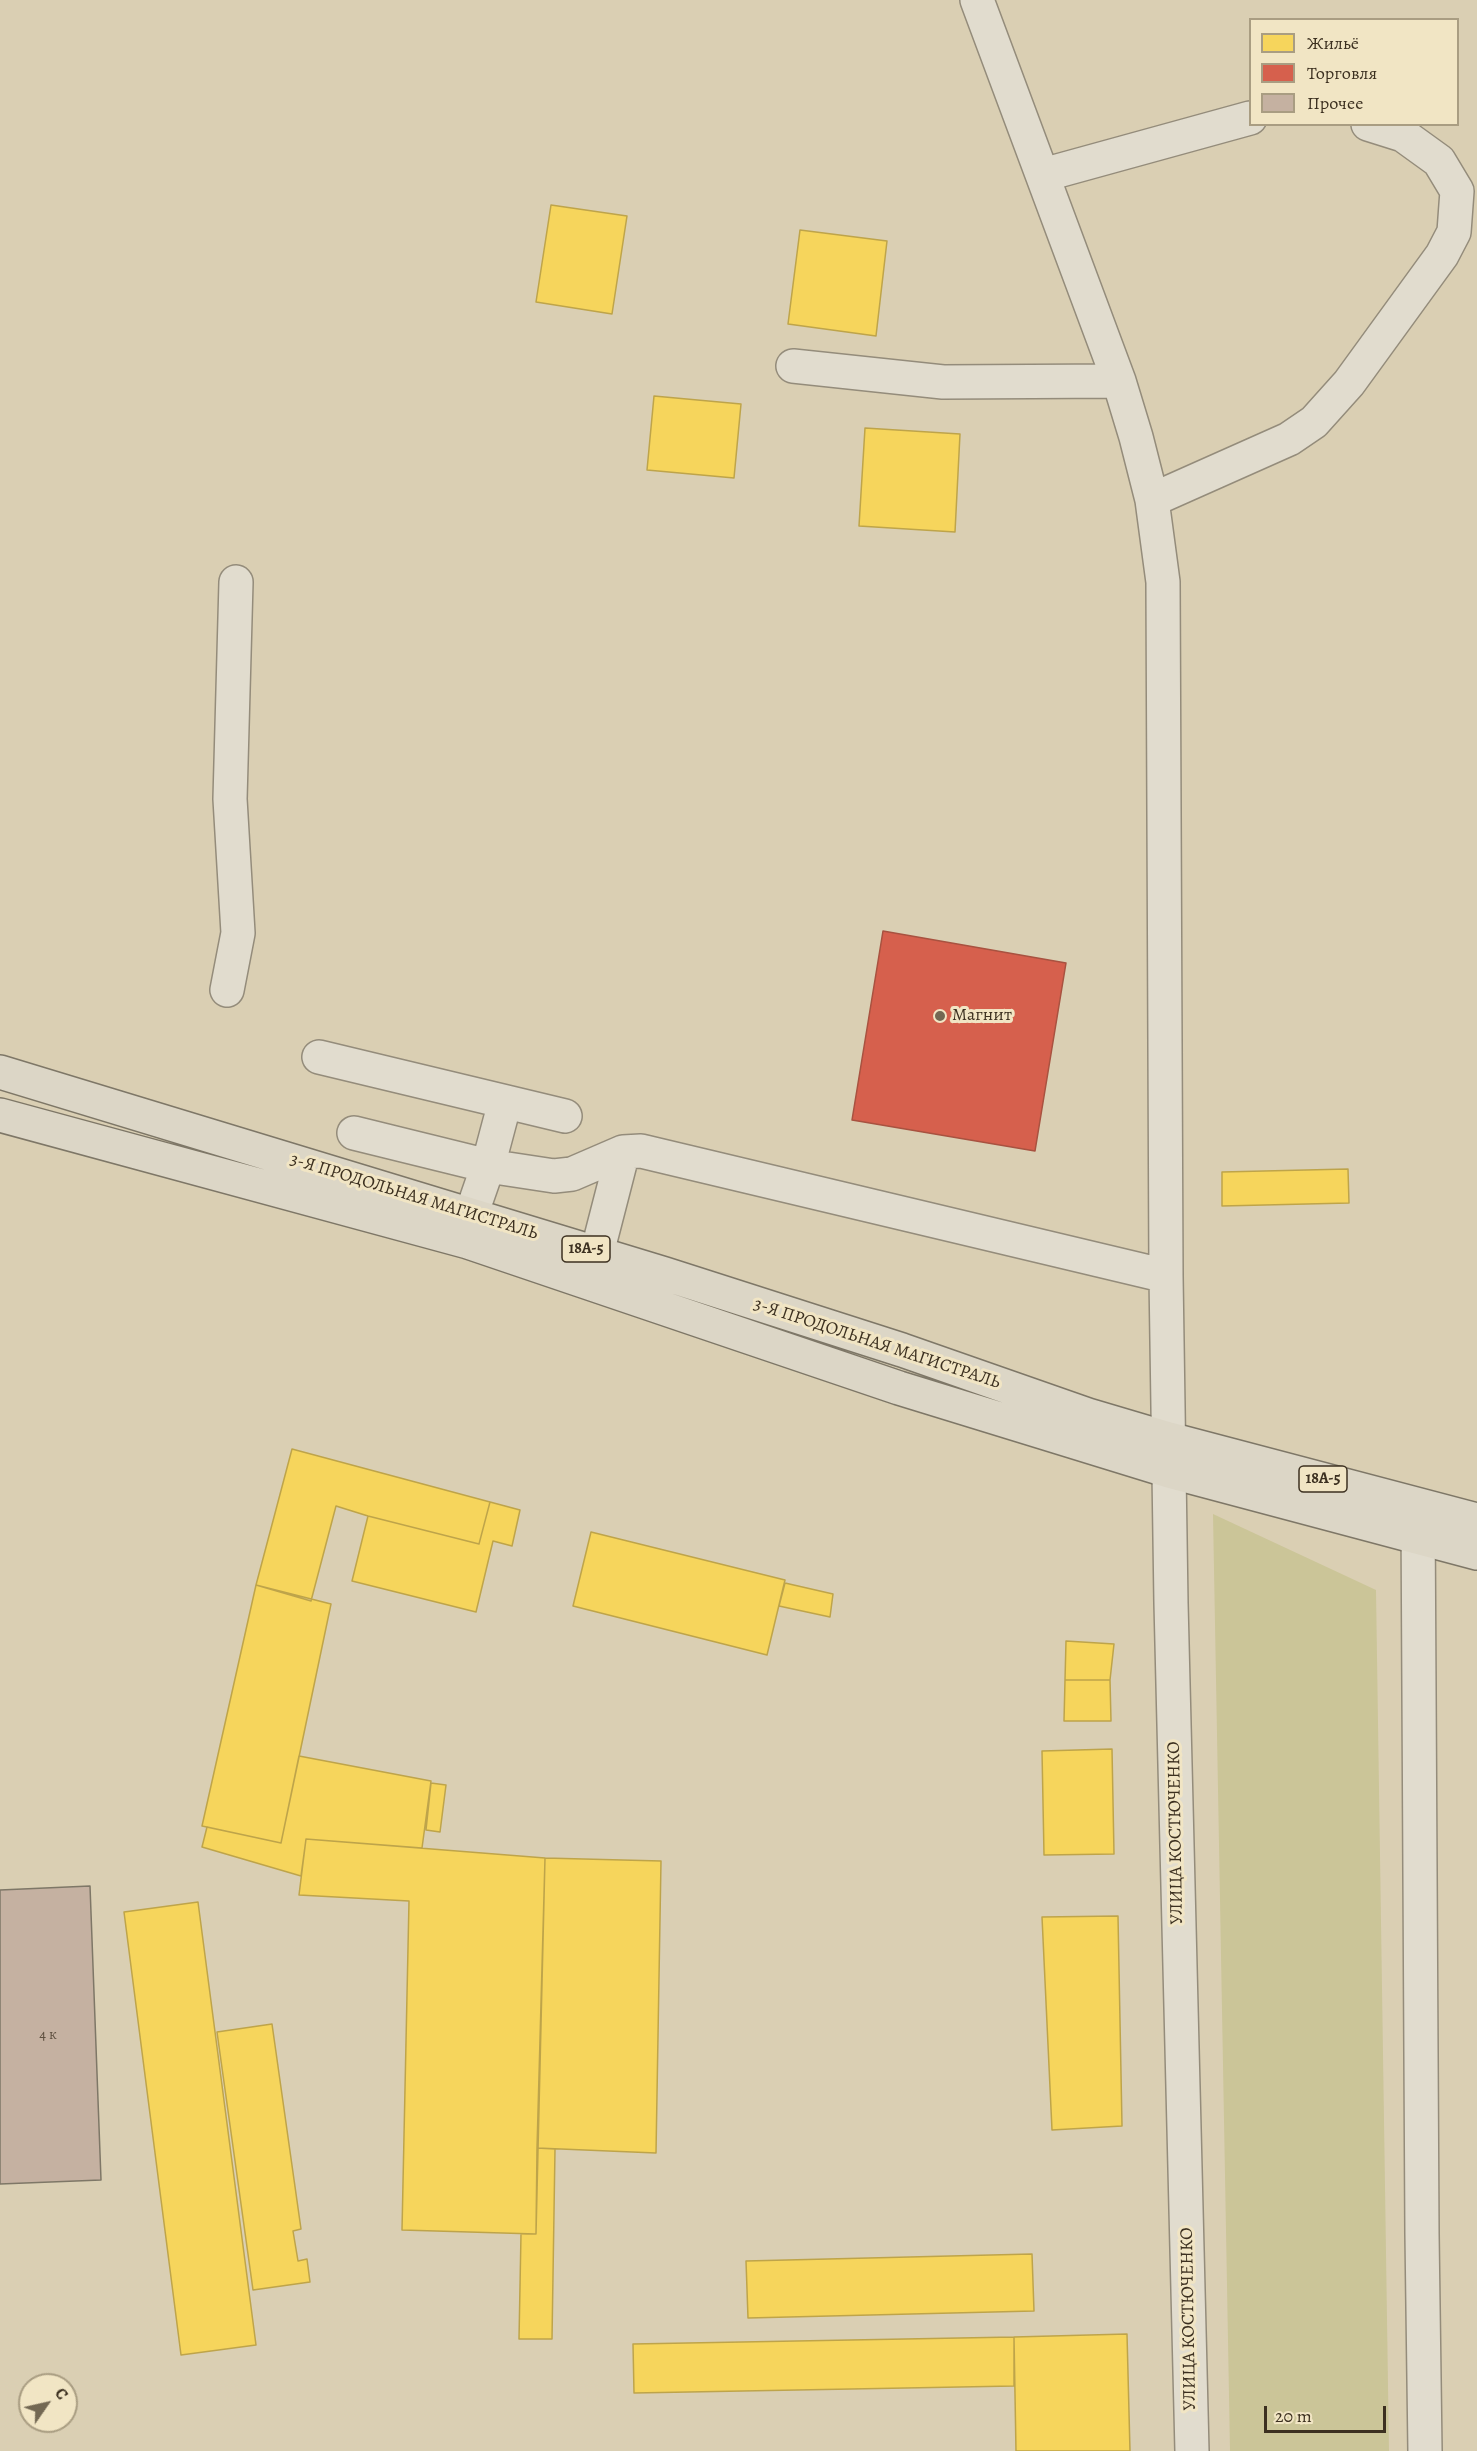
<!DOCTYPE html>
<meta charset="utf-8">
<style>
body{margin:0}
#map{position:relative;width:1477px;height:2451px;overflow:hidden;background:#dacfb3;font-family:Alegreya,serif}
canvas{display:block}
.legend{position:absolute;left:1249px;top:18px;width:210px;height:108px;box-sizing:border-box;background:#f1e5c4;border:2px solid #a99d82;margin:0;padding:8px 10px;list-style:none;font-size:18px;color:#3c3020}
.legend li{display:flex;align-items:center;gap:12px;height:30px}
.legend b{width:30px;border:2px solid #a99d82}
.north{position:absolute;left:18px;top:2373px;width:60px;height:60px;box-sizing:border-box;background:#f1e5c4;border:2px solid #a99d82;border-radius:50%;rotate:56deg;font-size:16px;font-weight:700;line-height:24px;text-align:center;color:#3c3020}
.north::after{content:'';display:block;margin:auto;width:21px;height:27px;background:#736853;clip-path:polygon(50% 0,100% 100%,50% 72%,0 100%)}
.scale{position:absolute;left:1264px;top:2406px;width:122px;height:27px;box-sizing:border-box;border:3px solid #3c3020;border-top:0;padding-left:8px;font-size:18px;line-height:21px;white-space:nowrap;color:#3c3020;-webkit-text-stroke:4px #f1e5c4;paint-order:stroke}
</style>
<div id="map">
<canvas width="1477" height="2451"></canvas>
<ul class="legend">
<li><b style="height:16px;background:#f6d55c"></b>Жильё</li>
<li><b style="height:16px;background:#d6604d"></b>Торговля</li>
<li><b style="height:16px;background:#c5b1a1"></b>Прочее</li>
</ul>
<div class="north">С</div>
<div class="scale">20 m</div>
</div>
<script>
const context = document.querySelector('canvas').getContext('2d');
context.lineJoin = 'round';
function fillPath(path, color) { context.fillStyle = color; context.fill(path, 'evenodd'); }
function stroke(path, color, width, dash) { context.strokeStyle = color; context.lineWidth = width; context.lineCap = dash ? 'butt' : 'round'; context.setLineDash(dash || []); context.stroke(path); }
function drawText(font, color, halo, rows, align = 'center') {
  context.font = font + ' Alegreya,serif'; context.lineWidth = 6; context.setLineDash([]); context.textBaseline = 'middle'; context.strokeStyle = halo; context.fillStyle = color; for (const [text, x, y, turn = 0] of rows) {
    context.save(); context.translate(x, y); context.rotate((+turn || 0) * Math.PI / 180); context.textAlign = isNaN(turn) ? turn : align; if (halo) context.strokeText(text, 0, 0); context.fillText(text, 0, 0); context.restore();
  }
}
fillPath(new Path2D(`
 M1213,1514L1376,1590L1389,2451H1230Z`), '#cbc598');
const homes = new Path2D(`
 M551,205L627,216L612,314L536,302Z
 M800,230L887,241L876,336L788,324Z
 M654,396L741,404L734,478L647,470Z
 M865,428L960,434L955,532L859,526Z
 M1348,1169L1349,1203L1222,1206V1172Z
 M292,1449L490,1502L479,1544L368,1516L336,1506L311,1601L256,1585Z
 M490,1502L520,1510L512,1546L493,1541L476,1612L352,1581L368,1516L479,1544Z
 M591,1532L785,1580L767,1655L573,1606Z
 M785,1583L833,1594L830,1617L779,1606Z
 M256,1585L331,1604L281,1843L202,1826Z
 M1066,1641L1114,1644L1110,1680H1065Z
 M1065,1680H1110L1111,1721H1064Z
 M1112,1749L1114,1854L1044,1855L1042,1751Z
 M299,1756L431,1781L422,1848L306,1839L301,1876L202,1847L207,1827L281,1843Z
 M431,1783L446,1785L440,1832L426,1830Z
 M306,1839L545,1858L536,2234L402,2230L409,1901L299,1895Z
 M545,1858L661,1861L656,2153L537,2148Z
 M198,1902L256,2345L181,2355L124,1912Z
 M1118,1916L1122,2126L1052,2130L1042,1917Z
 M272,2024L301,2229L293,2231L298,2261L307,2259L310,2282L253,2290L217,2032Z
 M537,2148L555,2149L552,2339H519L521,2234H536Z
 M1032,2254L1034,2311L748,2318L746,2261Z
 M1127,2334L1130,2451H1016L1014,2337Z
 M1014,2337V2386L634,2393L633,2344Z`);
fillPath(homes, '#f6d55c');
stroke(homes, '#bea44a', 1.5);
const shops = new Path2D(`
 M883,931L1066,963L1035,1151L852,1120Z`);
fillPath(shops, '#d6604d');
stroke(shops, '#a85240', 1.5);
const building = new Path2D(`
 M90,1886L101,2180L0,2184V1890Z`);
fillPath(building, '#c5b1a1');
stroke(building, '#7e7767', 1.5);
const minor = new Path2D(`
 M977,0L1119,381L1136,437L1152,500L1163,582L1166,1276L1171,1603L1192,2451
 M1043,175L1250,118
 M793,366L943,382L1119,381
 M1152,500L1289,439L1314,422L1349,383L1442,255L1454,232L1457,191L1439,161L1403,135L1368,124
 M227,990L238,933L230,799L236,582
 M319,1057L565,1116
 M354,1133L488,1166L554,1176L572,1174L623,1152L641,1151L1166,1276
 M471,1215L488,1166L505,1102
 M597,1253L623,1152
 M1418,1511L1422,2234L1425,2451`);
const highway = new Path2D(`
 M0,1072L665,1274L902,1350L1088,1415L1169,1439L1477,1520
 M0,1115L468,1242L899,1388L1052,1435L1169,1471L1477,1553`);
stroke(minor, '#948c7b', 36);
stroke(highway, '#7e7767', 36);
stroke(minor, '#e1dcce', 33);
stroke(highway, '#dcd6c6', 33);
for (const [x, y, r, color] of [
 [940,1016,6,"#736853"]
]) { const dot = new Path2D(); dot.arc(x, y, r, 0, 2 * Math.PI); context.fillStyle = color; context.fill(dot); stroke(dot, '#f1e5c4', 2); }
drawText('15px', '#5e5040', null, [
 ["4 к",48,2035]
]);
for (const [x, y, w] of [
 [586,1249,48],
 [1323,1479,48]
]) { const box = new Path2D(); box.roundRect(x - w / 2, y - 13, w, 26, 4.5); context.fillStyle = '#f1e5c4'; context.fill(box); stroke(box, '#3c3020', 1.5); }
drawText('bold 16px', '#3c3020', null, [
 ["18А-5",586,1249],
 ["18А-5",1323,1479]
]);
drawText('18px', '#3c3020', '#f1e5c4', [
 ["Магнит",952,1016]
], 'left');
drawText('18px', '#3c3020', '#f1e5c4', [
 ["3-Я ПРОДОЛЬНАЯ МАГИСТРАЛЬ",414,1197,17],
 ["3-Я ПРОДОЛЬНАЯ МАГИСТРАЛЬ",877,1344,18],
 ["УЛИЦА КОСТЮЧЕНКО",1176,1833,-91],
 ["УЛИЦА КОСТЮЧЕНКО",1189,2319,-91]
]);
</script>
